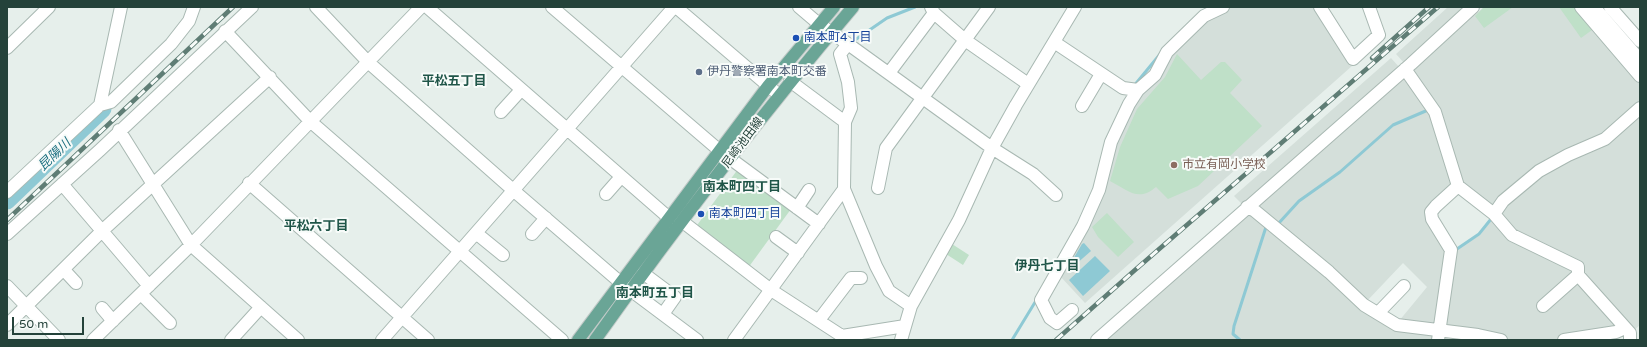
<!DOCTYPE html>
<meta charset="utf-8">
<style>
body{margin:0}
#map{position:relative;width:1647px;height:347px;overflow:hidden;background:#e6efeb;font-family:"Varela Round",sans-serif}
canvas{display:block}
.frame{position:absolute;inset:0;border:8px solid #24423a;pointer-events:none}
.scale{position:absolute;left:12px;top:317px;width:72px;height:18px;box-sizing:border-box;border:2px solid #24423a;border-top:0;padding-left:5px;font-size:12px;line-height:14px;white-space:nowrap;color:#24423a;-webkit-text-stroke:3px #f7fbf9;paint-order:stroke}
</style>
<div id="map">
<canvas width="1647" height="347"></canvas>
<div class="frame"></div>
<div class="scale">50 m</div>
</div>
<script>
const context = document.querySelector('canvas').getContext('2d');
context.lineJoin = 'round';
function fillPath(path, color) { context.fillStyle = color; context.fill(path, 'evenodd'); }
function stroke(path, color, width, dash) { context.strokeStyle = color; context.lineWidth = width; context.lineCap = dash ? 'butt' : 'round'; context.setLineDash(dash || []); context.stroke(path); }
function drawText(font, color, halo, rows, align = 'center') {
  context.font = font + ' "Varela Round","Noto Sans JP",sans-serif'; context.lineWidth = 4; context.setLineDash([]); context.textBaseline = 'middle'; context.strokeStyle = halo; context.fillStyle = color; for (const [text, x, y, turn = 0] of rows) {
    context.save(); context.translate(x, y); context.rotate((+turn || 0) * Math.PI / 180); context.textAlign = isNaN(turn) ? turn : align; if (halo) context.strokeText(text, 0, 0); context.fillText(text, 0, 0); context.restore();
  }
}
fillPath(new Path2D(`
 M1226,7H1317L1352,66L1085,303L1060,276L1133,101L1166,57L1204,18Z
 M1448,7H1467L1405,64L1396,54Z
 M1484,7H1577L1640,81V104L1605,136L1573,150L1494,209L1462,184L1413,72V68Z
 M1391,58L1400,68L1244,206L1234,196Z
 M1404,75L1430,111L1452,186L1431,208L1447,250L1439,326L1399,321L1427,287L1403,263L1367,301L1257,207Z
 M1640,113V325L1633,331L1583,277L1585,264L1517,234L1498,213L1529,182Z
 M1247,214H1251L1356,303L1433,335L1435,340H1104Z
 M1492,219L1573,269L1617,324L1615,329L1551,340H1505L1445,329L1456,249L1480,235Z`), '#d4dfda');
fillPath(new Path2D(`
 M1484,7H1513L1484,28L1475,16Z
 M1559,7H1577L1593,27L1592,30L1581,38Z
 M1177,54L1201,80L1221,62H1225L1242,80L1230,93L1262,126L1198,186L1168,199L1156,187C1138,202 1129,191 1110,181L1120,147L1137,109L1165,77Z
 M738,169L791,209L748,268L695,228Z
 M1107,213L1134,242L1118,257L1098,237L1092,227Z
 M952,244L969,255L963,265L946,254Z`), '#bfe0c8');
fillPath(new Path2D(`
 M1084,243L1091,251L1075,265L1072,261L1082,244Z
 M1095,256L1110,271L1083,296L1069,280Z`), '#8ec9d4');
stroke(new Path2D(`
 M852,42L887,18L915,7
 M1133,87L1161,53
 M1278,224L1299,201L1340,172L1393,125L1428,110
 M1454,251L1479,234L1491,219
 M1012,340L1037,299
 M1240,340L1233,334L1234,326L1266,227`), '#8ec9d4', 3);
stroke(new Path2D(`
 M7,201L103,109`), '#8ec9d4', 17);
const minor = new Path2D(`
 M316,7L368,62L513,190L621,283L697,340
 M427,7L676,224
 M552,7L720,151L819,224
 M676,7L779,95
 M799,7L819,24L848,44L840,54L848,82L851,108L845,122L844,189L876,266L889,291L911,306
 M931,7L934,13L965,40L1028,84
 M1320,7L1353,59L1379,35L1369,7
 M1581,7L1640,76
 M1594,7L1640,60
 M1610,7L1640,41
 M225,31L310,121L562,340
 M1054,42L1123,88L1138,90L1155,75L1167,52L1204,16L1223,7
 M848,44L992,148L1033,174L1056,195
 M7,48L49,7
 M1405,69L1435,112L1458,186L1494,214L1512,235L1578,267V275L1630,333V340
 M889,73L934,13
 M790,81L845,122
 M100,105L121,7
 M1082,106L1101,74
 M501,112L521,90
 M119,130L191,245L298,340
 M249,183L428,340
 M62,184L149,286
 M878,188L886,148L989,7
 M7,192L100,105L111,102L171,44L189,21L194,7
 M606,194L621,177
 M1247,207L1255,211L1329,272L1364,305L1397,325L1478,335L1501,340
 M797,208L809,190
 M1494,214L1503,201L1539,171L1568,155L1605,139L1640,108
 M683,222L771,290L842,336L905,326
 M476,233L503,255
 M7,234L100,150L252,7
 M532,234L546,218
 M776,237L798,253
 M64,270L76,283
 M643,273L675,297L663,314
 M7,286L59,340
 M141,294L170,323
 M1543,306L1578,275
 M102,308L113,321
 M1072,310L1057,323L1050,318L1041,300L1083,226L1099,190L1111,142L1129,104L1138,90
 M1378,313L1404,286
 M819,320L851,278H861
 M7,325L103,230L270,77
 M93,340L191,245L421,7
 M231,340L261,307
 M382,340L674,7
 M734,340L844,189
 M901,340L911,306L959,220L992,148L1016,105L1075,7
 M1097,340L1411,64L1473,7
 M1438,340L1451,250L1432,219L1431,212L1436,206L1458,186
 M1564,340L1616,332L1625,328`);
const major = new Path2D(`
 M578,340L768,86L834,7
 M595,340C676,226 762,114 853,7`);
stroke(minor, '#a8b8b2', 14);
stroke(major, '#c2cac8', 14);
stroke(minor, '#fff', 12);
stroke(major, '#6aa596', 12);
const rail = new Path2D(`
 M1372,58L1429,7
 M7,220L233,7
 M1056,340L1135,270L1438,7`);
stroke(rail, '#5f7d75', 4.5);
stroke(rail, '#f7fbf9', 3, [9]);
for (const [x, y, r, color] of [
 [796,38,4,"#1a4fb4"],
 [699,72,4,"#5c6f8a"],
 [1174,165,4,"#8d6e63"],
 [701,214,4,"#1a4fb4"]
]) { const dot = new Path2D(); dot.arc(x, y, r, 0, 2 * Math.PI); context.fillStyle = color; context.fill(dot); stroke(dot, '#f7fbf9', 1.5); }
drawText('12px', '#164399', '#f7fbf9', [
 ["南本町4丁目",804,38],
 ["南本町四丁目",709,214]
], 'left');
drawText('12px', '#4e5e75', '#f7fbf9', [
 ["伊丹警察署南本町交番",707,72]
], 'left');
drawText('12px', '#24423a', '#f7fbf9', [
 ["尼崎池田線",743,143,-53]
]);
drawText('12px', '#785e54', '#f7fbf9', [
 ["市立有岡小学校",1182,165]
], 'left');
drawText('bold 13px', '#1f5548', '#f7fbf9', [
 ["平松五丁目",454,82],
 ["南本町四丁目",742,188],
 ["平松六丁目",316,227],
 ["伊丹七丁目",1047,267],
 ["南本町五丁目",655,294]
]);
drawText('italic 13px', '#1c6f80', '#f7fbf9', [
 ["昆陽川",55,155,-44]
]);
</script>
